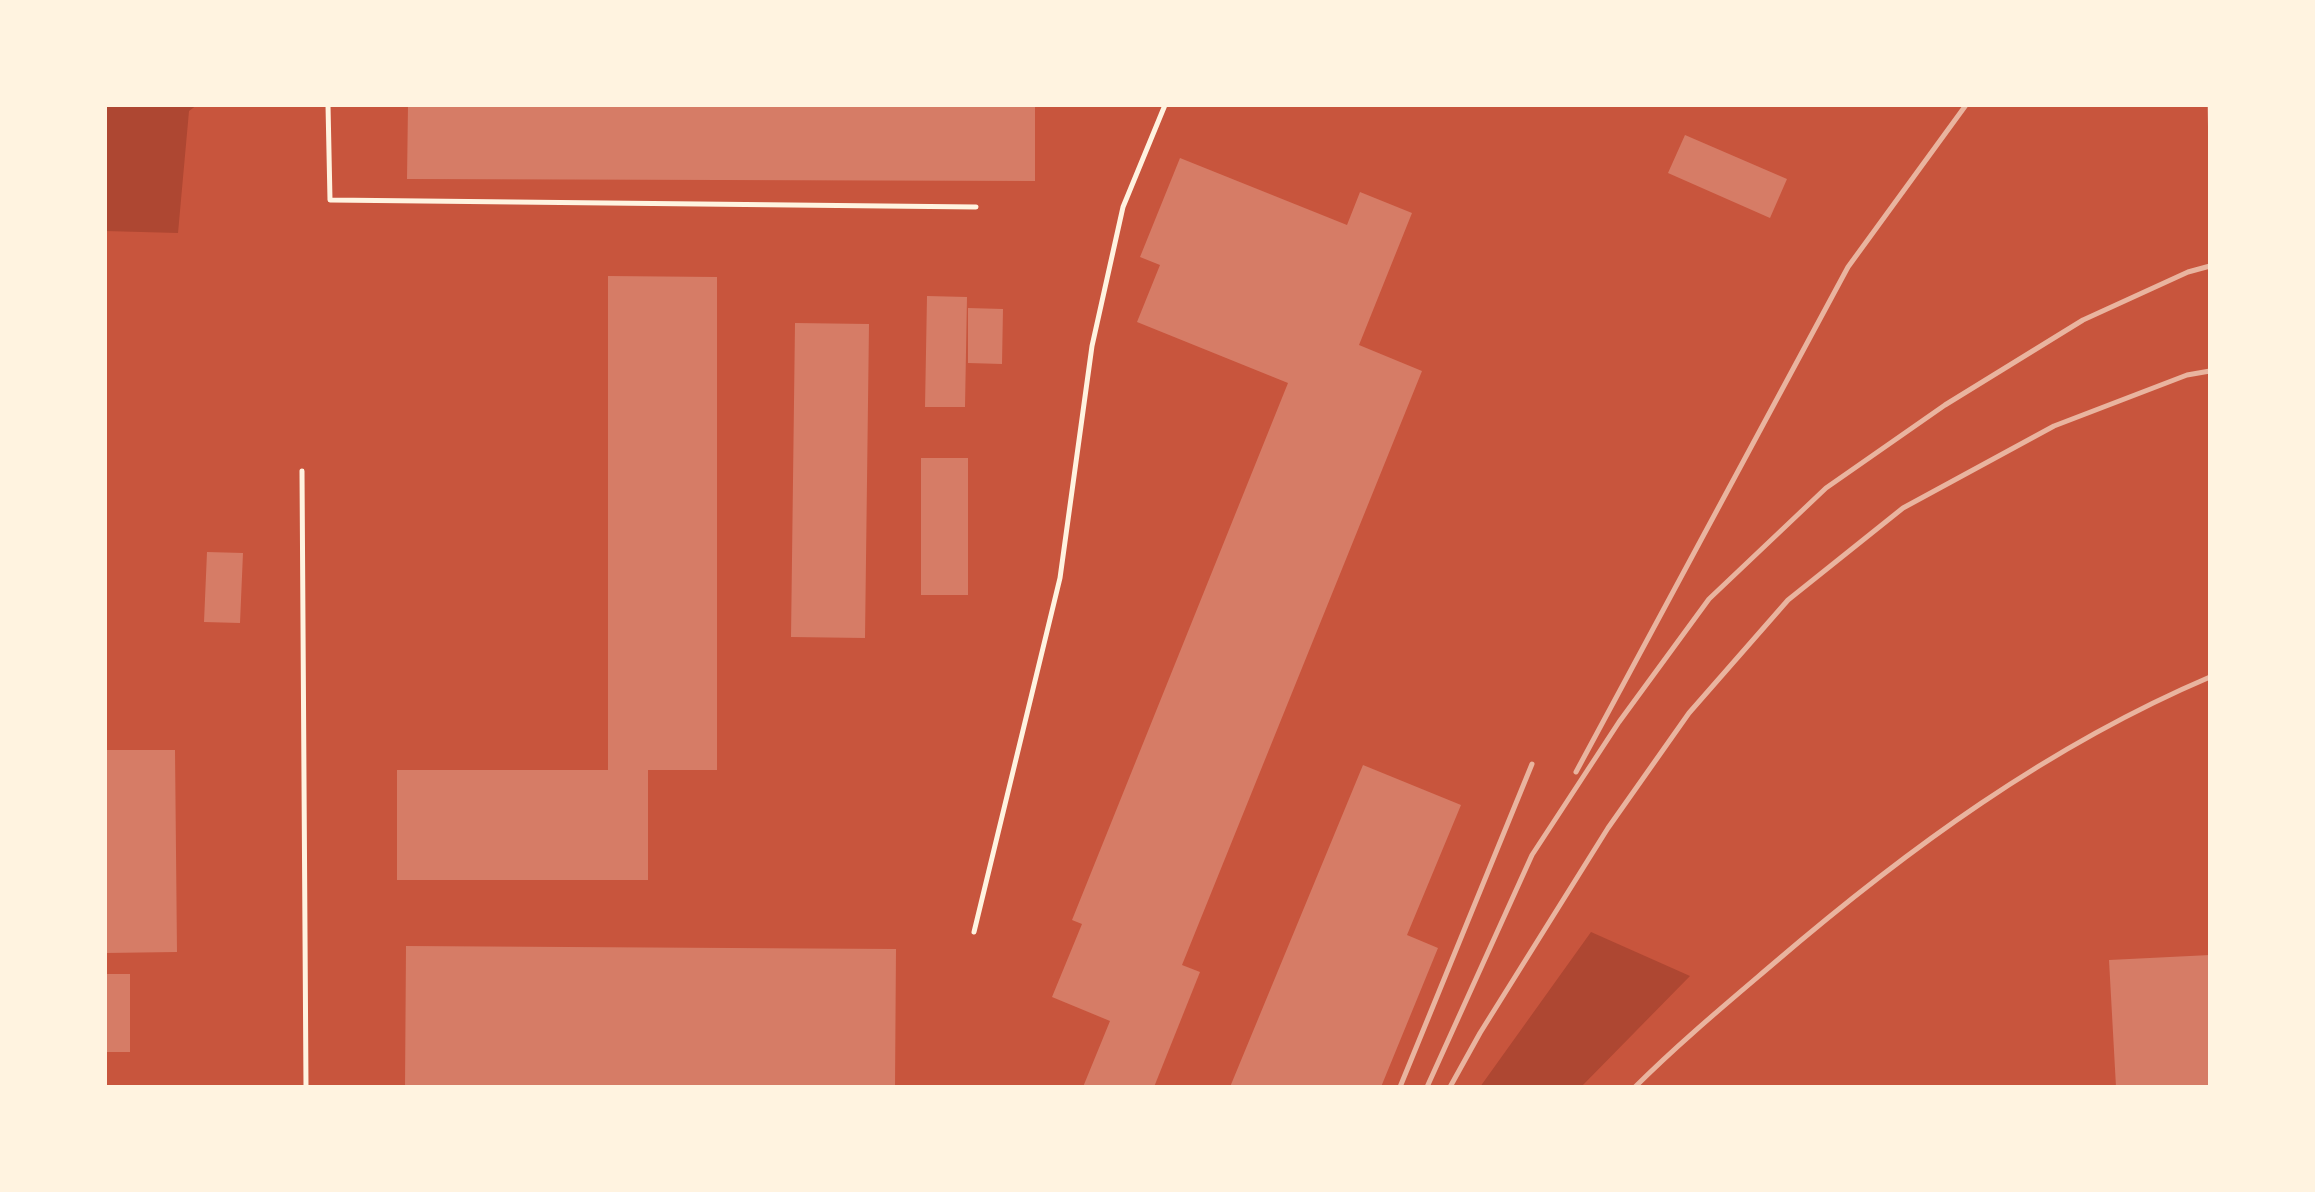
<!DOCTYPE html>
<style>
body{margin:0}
#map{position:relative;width:2315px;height:1192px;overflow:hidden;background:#c8553d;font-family:Arial,sans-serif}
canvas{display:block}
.frame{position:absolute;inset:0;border:107px solid #fff3e0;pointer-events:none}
</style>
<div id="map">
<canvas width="2315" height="1192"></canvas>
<div class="frame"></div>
</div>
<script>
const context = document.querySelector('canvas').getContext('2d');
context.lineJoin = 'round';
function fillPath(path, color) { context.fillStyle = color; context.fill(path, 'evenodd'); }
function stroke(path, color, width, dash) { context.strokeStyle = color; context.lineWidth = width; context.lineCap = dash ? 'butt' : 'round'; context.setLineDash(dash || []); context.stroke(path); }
fillPath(new Path2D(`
 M105,105H197L189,111L178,233L105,231Z
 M1591,932L1690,976L1581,1087H1480Z`), '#ae4732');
fillPath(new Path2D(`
 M408,105H1035V181L407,179Z
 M2207,105H2210V127H2208Z
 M1685,135L1787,179L1770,218L1668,173Z
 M1180,158L1347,225L1360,192L1412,213L1359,345L1422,371L1182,965L1200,972L1154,1087H1083L1110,1021L1052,997L1082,924L1072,920L1288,383L1137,322L1160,265L1140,257Z
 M608,276L717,277V770H648V880H397V770H608Z
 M927,296L967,297L965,407H925Z
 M968,308L1003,309L1002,364L968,363Z
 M795,323L869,324L865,638L791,637Z
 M921,458H968V595H921Z
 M207,552L243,553L240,623L204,622Z
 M105,750H175L177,952L105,953Z
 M1363,765L1461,805L1407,935L1438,948L1381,1087H1230Z
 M406,946L896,949L895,1087H405Z
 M2210,955V1087H2116L2109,960Z
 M105,974H130V1052H105Z`), '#d67c66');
stroke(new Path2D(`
 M328,105L330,200L976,207
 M302,471L306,1087
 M974,932L1060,578L1092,346L1123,207L1165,105`), '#fff3e0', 5);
stroke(new Path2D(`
 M1576,772L1848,267L1966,105
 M1400,1087L1532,764
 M1427,1087L1532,855L1619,722L1709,599L1826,488L1945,405L2083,320L2188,272L2210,266
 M1450,1087L1480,1033L1608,828L1689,713L1788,600L1903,508L2054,426L2187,375L2210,371
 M1635,1087C1678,1044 1726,1004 1773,964C1906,850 2048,746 2210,677`), '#e9b49f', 5);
</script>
